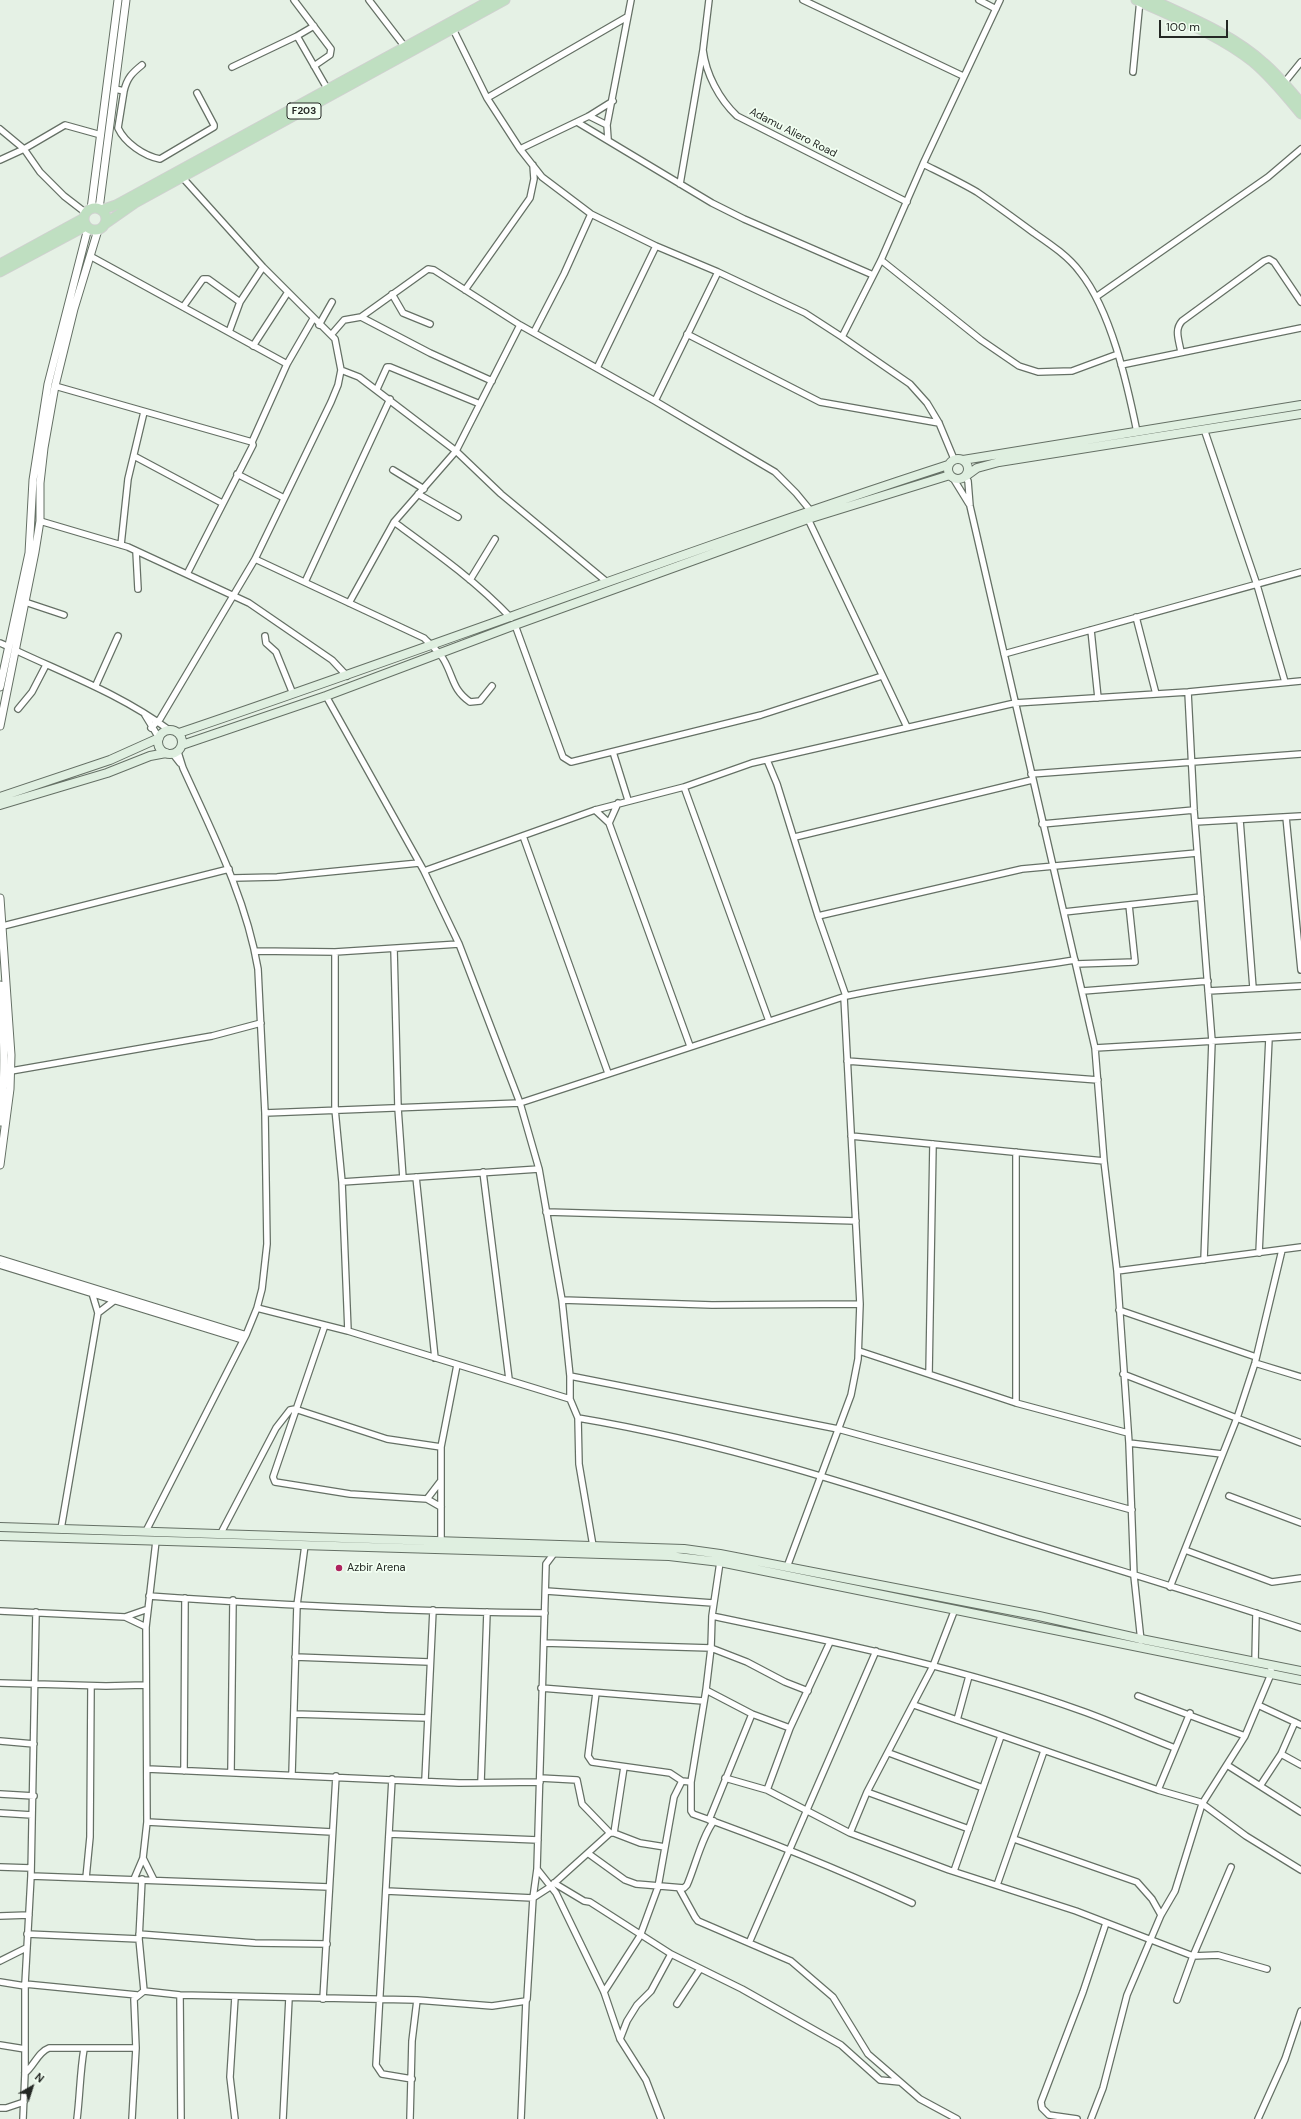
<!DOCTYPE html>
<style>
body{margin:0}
#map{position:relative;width:1301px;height:2119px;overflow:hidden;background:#e5f1e5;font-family:"DM Sans",sans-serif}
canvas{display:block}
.north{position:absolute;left:12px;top:2067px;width:40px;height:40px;-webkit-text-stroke:3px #f2fff2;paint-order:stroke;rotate:39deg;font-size:11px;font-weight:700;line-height:16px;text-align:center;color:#242824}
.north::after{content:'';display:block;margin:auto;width:14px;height:18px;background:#242824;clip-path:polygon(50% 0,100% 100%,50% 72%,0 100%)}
.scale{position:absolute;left:1159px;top:20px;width:69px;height:18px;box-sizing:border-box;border:2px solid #242824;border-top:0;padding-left:5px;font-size:12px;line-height:14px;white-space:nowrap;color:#242824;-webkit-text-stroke:3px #f2fff2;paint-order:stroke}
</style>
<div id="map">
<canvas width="1301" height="2119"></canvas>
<div class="north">N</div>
<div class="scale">100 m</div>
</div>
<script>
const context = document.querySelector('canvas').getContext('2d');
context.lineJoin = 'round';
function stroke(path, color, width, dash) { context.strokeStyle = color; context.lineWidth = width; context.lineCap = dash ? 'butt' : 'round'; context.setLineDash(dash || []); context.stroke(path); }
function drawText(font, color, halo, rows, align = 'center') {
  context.font = font + ' "DM Sans",sans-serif'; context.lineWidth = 3.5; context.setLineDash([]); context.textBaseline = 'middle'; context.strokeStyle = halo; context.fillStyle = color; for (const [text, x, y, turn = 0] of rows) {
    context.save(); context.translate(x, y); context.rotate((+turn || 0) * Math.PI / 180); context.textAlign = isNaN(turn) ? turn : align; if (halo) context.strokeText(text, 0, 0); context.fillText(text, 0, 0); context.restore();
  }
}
const minor = new Path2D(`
 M294,0L331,49L330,55L314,66
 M369,0L405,47
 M803,0L963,76
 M979,0L996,9
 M453,29L487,98L520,149L542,177L591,214L656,246L718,272L805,313L842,337L910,384L927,403L939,423L954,459
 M297,36L314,26
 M703,50C706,74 719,99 737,116L907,202
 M232,67L297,36L328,90
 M1133,72L1140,0
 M1284,83L1301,62
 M115,89L124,91L118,128C125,143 144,156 160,159L214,127V125L197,93
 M124,91C127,78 132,73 142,65
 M487,98L627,17
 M589,116L607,125
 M577,122L712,203L744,219L873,275
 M0,129L24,149L40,172L64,196L86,213
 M608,139L607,125L631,0
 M520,149L589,116L613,101
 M0,160L24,149L65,125L101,135
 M923,164C941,173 960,182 977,192C996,205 1015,219 1034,233C1050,244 1068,256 1080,272C1111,311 1127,383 1137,432
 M680,184L703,50L709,0
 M90,256L287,364
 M881,260L981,340L1019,366L1038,372L1072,371L1118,354
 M465,290L530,198L534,179L533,165
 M392,294L403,313L430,324
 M1096,297L1268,177L1301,149
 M183,307L203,279H208L240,302
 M361,317L428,269L434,270L520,325L655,401L775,472L796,493L810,510
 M319,325L332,302
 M229,332L240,302L263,267
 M534,332L564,274L591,214
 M687,334L820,402L939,423
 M331,335L344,320L361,317L430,353L492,381
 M842,337L881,260L923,164L1000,0
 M253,346L288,292
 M1181,352C1179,340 1174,330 1182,321L1264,261L1269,259L1274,262L1301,302
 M1121,365L1301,328
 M597,368L656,246
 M341,370L359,377L456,451L501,494L607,582
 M55,386L252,442
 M377,389L387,367H390L480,404
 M655,401L718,272
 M1204,429L1257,585L1285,682
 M134,456L222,503
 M393,470L424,489
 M237,474L284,498
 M965,477L968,481L970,506L1095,1048L1104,1161L1117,1271L1129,1443L1134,1576L1141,1641
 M953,478L969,504
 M418,494L458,517
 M808,519L907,727
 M40,521L128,547L249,603L332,660L347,676
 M394,522C435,552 476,581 511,618
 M121,545L128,479L144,412
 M136,551L138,589
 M255,559L424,638C431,645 441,653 445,662C454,679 453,690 470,702L480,701L492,686
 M187,574L253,445L252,442L287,364L313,319
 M470,580L495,539
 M305,582L390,399
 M25,602L64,615
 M349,603L394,522L456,451L520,325
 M1136,617L1156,694
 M515,625L563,757L571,762L761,715L882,676
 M1091,630L1098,698
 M265,636L266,643L276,652L293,694
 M0,643L7,646
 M15,650C68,675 122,695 169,730
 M1004,654L1301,572
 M96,685L118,636
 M1188,692L1194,810L1212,1041L1204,1260
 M326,696L424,871L459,944L520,1103L539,1169L562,1300L570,1376V1399L578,1418L579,1464L593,1546
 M18,709L32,692L46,665
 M145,715L159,738
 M151,728L160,719L255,559L331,402L338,385L341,370L335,339L263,267L182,177
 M613,752L628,800
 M173,754L180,763
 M767,760L777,784L818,916L846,996
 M1031,774L1301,754
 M684,787L769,1021
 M595,810L609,823L690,1046
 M1286,817L1301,970
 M1240,820L1253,988
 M1195,822L1301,816
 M609,823L618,803
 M1042,824L1194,810
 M523,836L608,1073
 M795,837L1032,780
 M424,871L595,810L684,787L752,763L1015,703L1188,692L1301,681
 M233,878L277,877L419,863
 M1064,912L1201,897
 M818,916L1022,869L1197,853
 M3,926L229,869
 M394,949L398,1108L403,1178
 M255,951L335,952L459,944
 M335,952V1109L342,1182L348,1331
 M1076,964L1135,962L1129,905
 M1083,991L1208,981
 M1208,991L1301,986
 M1095,1048L1301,1036
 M847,1061L1098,1080
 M11,1071L212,1036L261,1023
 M265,1113L520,1103L846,996C921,980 999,972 1075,960
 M851,1136L1104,1161
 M1016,1152V1403
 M483,1172L509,1379
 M416,1177L435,1358
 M342,1182L539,1169
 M546,1212L856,1221
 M1259,1253L1269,1038
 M0,1259L246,1335
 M0,1265L243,1340
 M1117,1271L1301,1247
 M562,1300L712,1305L860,1304
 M257,1308L348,1331L570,1399
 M1119,1310L1256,1357
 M98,1313L115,1300
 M325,1325L273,1477L275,1482L350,1494L427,1499L441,1507
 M859,1351L1016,1403L1128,1433
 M1255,1363L1301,1377
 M929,1374L933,1144
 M1123,1374L1301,1443
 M570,1376L838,1429L1132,1510
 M578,1418C728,1443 871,1491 1016,1538C1110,1568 1206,1596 1301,1628
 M1129,1443L1222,1454
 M1229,1496L1301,1523
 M427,1499L440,1482
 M61,1529L98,1313L92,1293
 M146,1531L246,1335L257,1308L262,1289L267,1244L265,1113L258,969C246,898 213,834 183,768L178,752
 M221,1533L276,1428L290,1410L295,1409L387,1439L441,1447
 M441,1540V1447L457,1365
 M1185,1550L1272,1582L1301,1578
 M555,1552L546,1564L537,1869L556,1893L604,1992L620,2039L646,2080L661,2119
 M720,1562L712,1616L711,1648L706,1690L691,1782V1811L693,1814C767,1840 840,1870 912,1903
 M787,1567L851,1395L858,1359L860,1304L844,997
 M1170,1587L1237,1418L1255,1363L1282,1250
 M546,1591L713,1603
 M149,1596C280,1605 413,1612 545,1613
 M0,1611L125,1617L146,1627
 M712,1616C836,1642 962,1668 1082,1711C1113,1722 1144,1736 1175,1748
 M125,1617L148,1609
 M544,1643L711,1648L747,1662L785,1682L808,1691
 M295,1657L429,1662
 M1255,1662L1256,1613
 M0,1683L106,1686L145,1685
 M541,1688L703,1701
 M706,1690L752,1714L790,1728
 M596,1693L588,1756L592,1762L670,1773L682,1781L691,1782
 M1138,1696L1245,1736
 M914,1705L1158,1790L1200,1802L1246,1836L1301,1870
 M1258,1705L1301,1725
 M294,1714L427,1718
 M957,1720L969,1676
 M0,1741L34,1744
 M889,1753L983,1788
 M1281,1754L1301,1765
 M1227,1765L1301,1812
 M147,1769L459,1783L540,1782
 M184,1771L185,1598
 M231,1771L233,1600
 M292,1774L297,1605L305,1545
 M540,1778L577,1780L582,1804L610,1833H614L640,1843L665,1847
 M725,1778L767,1790L850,1833L949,1870L1076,1911L1193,1956L1218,1955L1267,1969
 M392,1779L376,2065L382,2074L412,2079
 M425,1780L433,1610
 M481,1782L487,1612
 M1260,1786L1281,1754L1295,1722
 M767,1790L790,1728L830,1642
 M1158,1790L1190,1713
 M867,1792L969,1829
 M0,1794L34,1796
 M0,1813L32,1815
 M709,1820L752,1714
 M147,1822L332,1832
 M614,1833L624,1767
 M850,1833L867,1792L933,1666L955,1609
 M389,1834L538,1840
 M1014,1839L1137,1882L1152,1899L1161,1915
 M589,1854L625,1880L636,1884L684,1888L687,1885C695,1867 702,1836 714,1821
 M143,1858L154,1880
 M0,1867L31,1868
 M954,1871L1001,1736
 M31,1876L329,1887
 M86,1878L90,1837L91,1686
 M134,1879L143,1858L147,1822L146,1627L156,1541
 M554,1883L584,1901L590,1902L671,1954L742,1989L841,2045L880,2080L900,2082
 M997,1885L1044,1751
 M679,1888L695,1917L698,1921L791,1961L833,1997L868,2054L920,2099L957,2119
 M386,1891L533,1898L550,1887L610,1833
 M0,1916L29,1915
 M27,1934L139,1939
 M139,1934L255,1943L327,1944
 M749,1943L876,1651
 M0,1961L26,1948
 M0,1982L25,1986
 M25,1984L137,1995
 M144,1991L180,1995L417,2000
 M604,1992L640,1936L658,1887L674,1797L682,1781
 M180,1995L181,2119
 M235,1997L230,2077L235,2119
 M323,1999L336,1776
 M1177,2000L1193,1956L1231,1867
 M677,2004L700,1969
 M620,2039L627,2021L637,2005L651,1991L671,1954
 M0,2045L25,2049
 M25,2073C34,2066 38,2052 49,2048H136
 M0,2108H6L24,2102
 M23,2119L25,2073V1984L31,1876L36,1612
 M77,2119C80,2095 80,2072 84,2049
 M132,2119L136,2048L134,1999L144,1991L139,1939L142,1879
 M283,2119L289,1998
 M410,2119L412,2041L417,2000L492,2006L526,2001L527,1999L533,1898L537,1869
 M521,2119L526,2001
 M1077,2119L1049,2115L1042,2108L1041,2102L1083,1992L1106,1923
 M1091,2119L1103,2088L1127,1995L1161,1915L1175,1891L1202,1804L1245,1736L1271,1674V1665
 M1258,2119L1285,2059L1301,2011`);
const tertiary = new Path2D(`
 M91,209L118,0
 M99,209L126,0
 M0,687L29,553L33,480L48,384L88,228
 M0,726L35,552L40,521V483L44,448L55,386L74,309L98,230
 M0,898L11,1055L10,1089L0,1165
 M0,985C4,1033 6,1075 0,1122`);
const secondary = new Path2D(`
 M948 469a10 10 0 1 1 20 0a10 10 0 1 1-20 0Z
 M963,460L1301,405
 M966,476L977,468L999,462L1301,414
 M158 742a12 12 0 1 1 24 0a12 12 0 1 1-24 0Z
 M179,733C436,646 690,549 948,465
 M182,745L326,696L515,625L808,519L950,475
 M0,797L110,760L159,738
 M0,805L107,773L150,756L166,753
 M0,1527L684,1549L720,1554L1039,1616L1141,1639L1301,1671
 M0,1536L669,1556L720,1562L1301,1680`);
const primary = new Path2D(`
 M1136,0C1175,18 1219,35 1253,62C1271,77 1286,96 1301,114
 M1153,0C1191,18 1232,34 1264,63C1278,75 1289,89 1301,103
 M84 219a11 11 0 1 1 22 0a11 11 0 1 1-22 0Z
 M101,210L116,205L491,0
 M105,224L135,203L505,0
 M0,264L84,218
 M0,272L86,226`);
stroke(minor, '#657065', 8);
stroke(tertiary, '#657065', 9);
stroke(secondary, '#657065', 10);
stroke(primary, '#cfd0cf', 11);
stroke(minor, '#fff', 5.5);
stroke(tertiary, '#fff', 7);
stroke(secondary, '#dfefe0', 8);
stroke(primary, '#bfdfc1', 9);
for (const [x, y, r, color] of [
 [339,1568,4,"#af235f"]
]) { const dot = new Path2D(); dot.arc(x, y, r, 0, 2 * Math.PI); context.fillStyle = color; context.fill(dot); stroke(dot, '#f2fff2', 1.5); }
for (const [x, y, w] of [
 [304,111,34]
]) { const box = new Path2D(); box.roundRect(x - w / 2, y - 8, w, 16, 3); context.fillStyle = '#f2fff2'; context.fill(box); stroke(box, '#242824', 1); }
drawText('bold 10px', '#242824', null, [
 ["F203",304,111]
]);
drawText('11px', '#242824', '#f2fff2', [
 ["Adamu Aliero Road",793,133,27]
]);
drawText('11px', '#242824', '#f2fff2', [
 ["Azbir Arena",347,1568]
], 'left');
</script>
